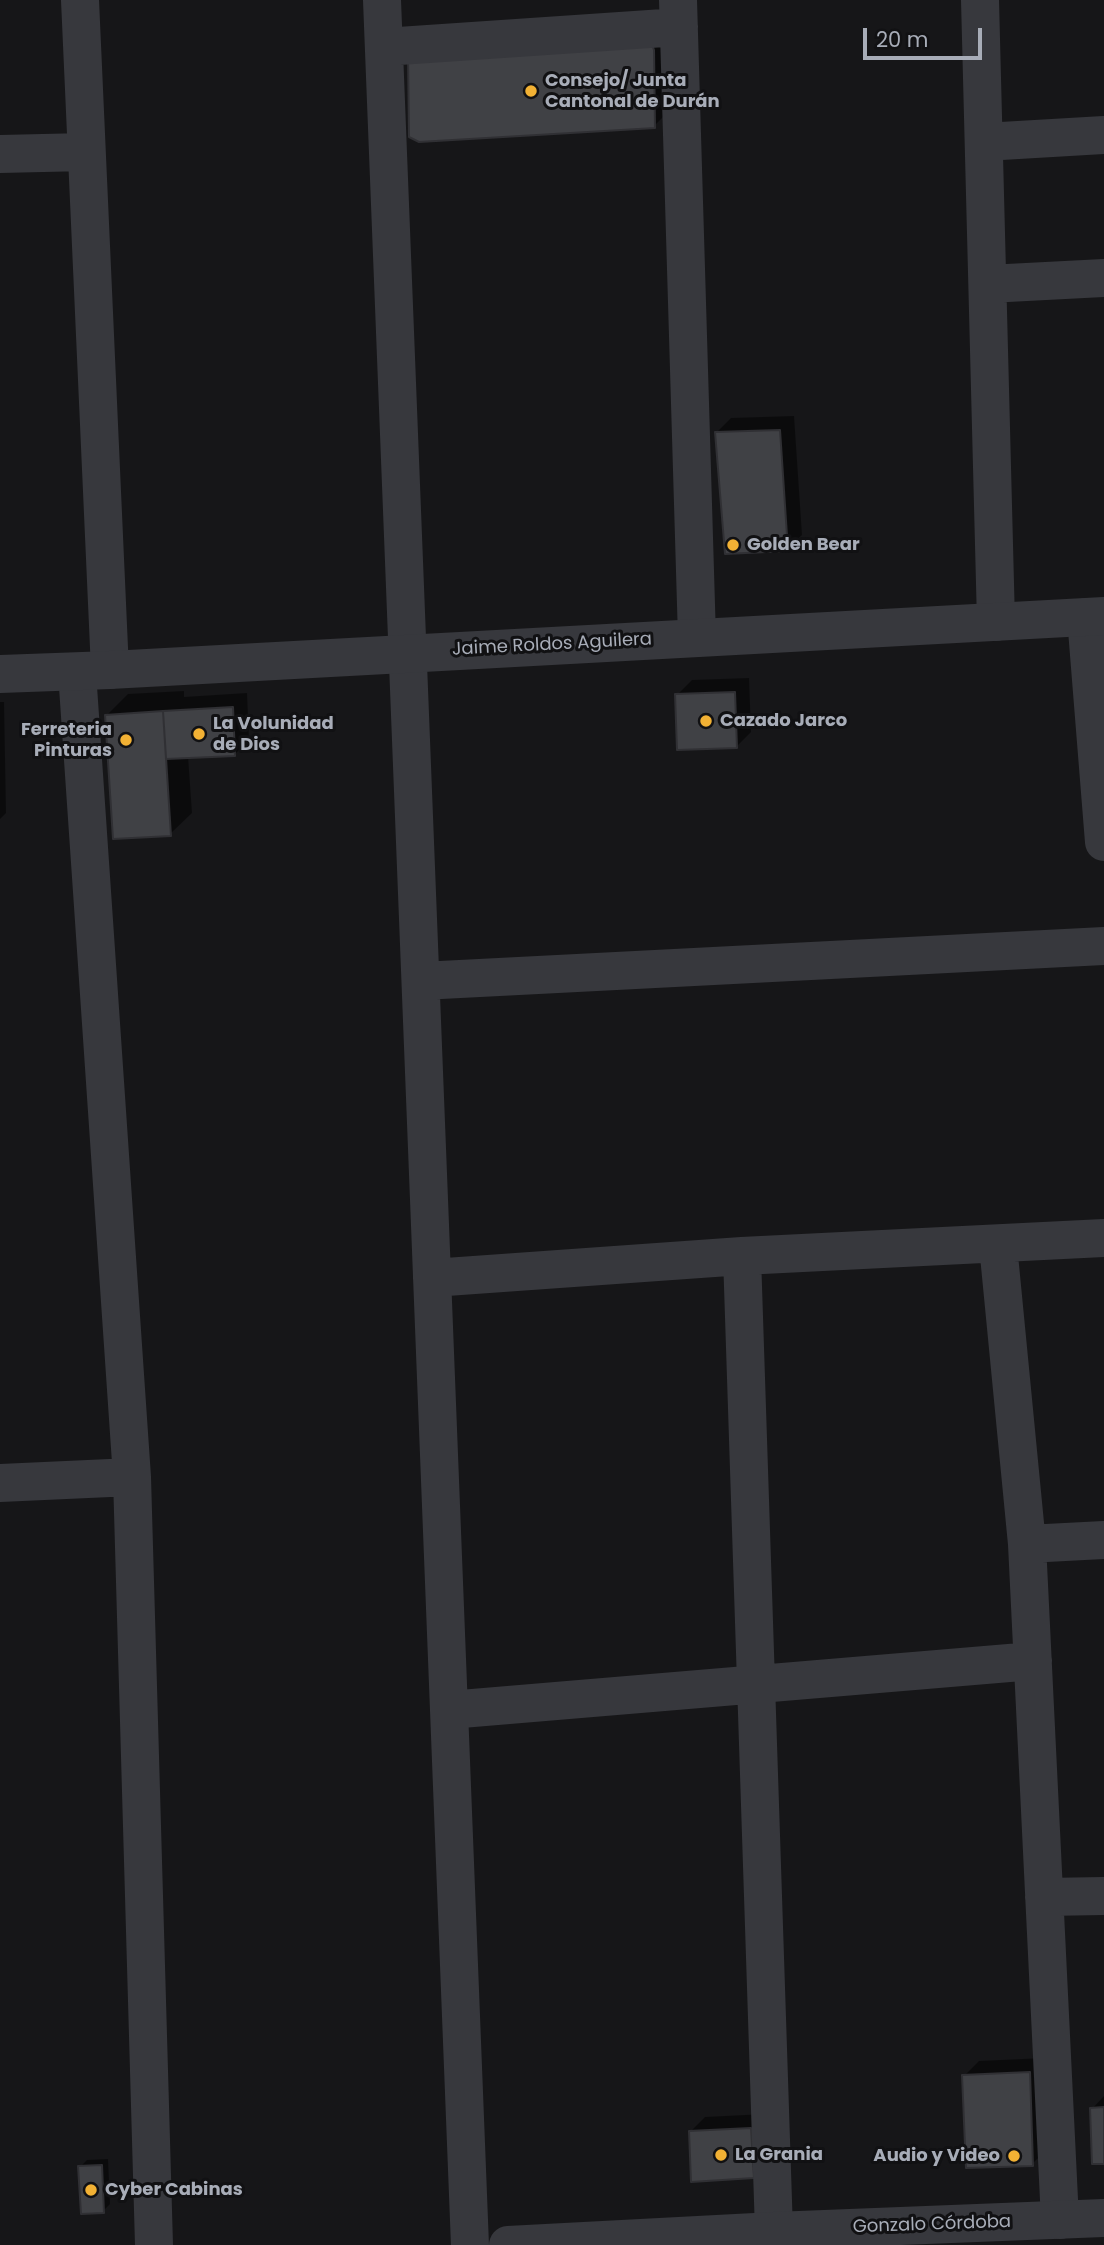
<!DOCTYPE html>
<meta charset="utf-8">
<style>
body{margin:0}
#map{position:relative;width:1104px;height:2245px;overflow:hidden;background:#161618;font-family:Poppins,sans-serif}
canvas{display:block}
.scale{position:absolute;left:863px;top:28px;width:119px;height:32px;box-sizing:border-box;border:4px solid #a8adb8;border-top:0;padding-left:9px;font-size:21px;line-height:24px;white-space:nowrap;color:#a8adb8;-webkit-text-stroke:5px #111113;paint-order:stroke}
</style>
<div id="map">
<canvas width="1104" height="2245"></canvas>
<div class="scale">20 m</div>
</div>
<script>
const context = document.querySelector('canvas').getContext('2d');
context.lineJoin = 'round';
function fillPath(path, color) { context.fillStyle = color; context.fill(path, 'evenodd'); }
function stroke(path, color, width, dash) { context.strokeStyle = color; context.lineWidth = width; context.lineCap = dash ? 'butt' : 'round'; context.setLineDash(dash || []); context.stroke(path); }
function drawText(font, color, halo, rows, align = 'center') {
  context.font = font + ' Poppins,sans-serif'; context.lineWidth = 6; context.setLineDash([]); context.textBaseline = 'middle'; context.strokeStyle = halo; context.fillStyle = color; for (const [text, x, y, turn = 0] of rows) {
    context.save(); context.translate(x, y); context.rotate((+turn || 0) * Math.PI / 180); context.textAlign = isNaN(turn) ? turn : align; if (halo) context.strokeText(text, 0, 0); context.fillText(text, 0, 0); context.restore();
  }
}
fillPath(new Path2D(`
 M681,22V99L654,126L420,140Z
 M794,416L802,535L787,549L716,433L731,418Z
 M749,678L751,732L736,747L677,695L692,680Z
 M184,691V697L247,693L249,740L234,755L188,756L192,813L170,834L107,715L128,694Z
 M0,702H4L6,813L0,819Z
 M1044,2058L1047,2149L1032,2164L964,2076L979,2061Z
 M1104,2096V2162L1092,2109Z
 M765,2114L768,2162L690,2132L705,2117Z
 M108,2159L110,2204L103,2211L80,2167L87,2160Z`), '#0007');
const building = new Path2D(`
 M651,42L654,50L655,128L419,142L409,137L408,54Z
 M780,430L788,551L725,554L715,432Z
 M735,692L737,748L677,750L675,694Z
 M233,707L235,756L166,759L163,711Z
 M163,711L171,836L113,839L105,715Z
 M1030,2072L1033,2166L966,2168L962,2075Z
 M1104,2107V2164H1092L1090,2108Z
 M751,2128L754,2178L691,2182L689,2131Z
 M102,2165L104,2213L81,2214L78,2166Z`);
fillPath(building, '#404145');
stroke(building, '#303034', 2);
stroke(new Path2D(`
 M80,0L110,670
 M382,0L470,2245
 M678,0L697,638
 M980,0L996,622
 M384,47L679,27
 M984,142L1104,135
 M0,154L86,152
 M988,284L1104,278
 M1086,617L1104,842
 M77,672L132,1477L154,2245
 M421,981L1104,946
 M998,1245L1027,1544L1060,2220
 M742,1256L774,2231
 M432,1278L742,1256L1104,1238
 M0,1483L132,1477
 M1027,1544L1104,1540
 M449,1710L1033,1661
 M1044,1897L1104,1896`), '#37383d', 38);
stroke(new Path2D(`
 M0,674L110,670L1104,616
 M508,2245L774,2231L1104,2218`), '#37383d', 38);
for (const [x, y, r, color] of [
 [531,91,7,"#f2b134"],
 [733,545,7,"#f2b134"],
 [706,721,7,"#f2b134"],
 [199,734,7,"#f2b134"],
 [126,740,7,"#f2b134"],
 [721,2155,7,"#f2b134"],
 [1014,2156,7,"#f2b134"],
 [91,2190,7,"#f2b134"]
]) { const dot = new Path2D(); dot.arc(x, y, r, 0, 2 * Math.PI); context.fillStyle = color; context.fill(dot); stroke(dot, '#111113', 2.5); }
drawText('bold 18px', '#a8adb8', '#111113', [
 ["Consejo/ Junta",545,81],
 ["Cantonal de Durán",545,102],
 ["Golden Bear",747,545],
 ["Cazado Jarco",720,721],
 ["La Volunidad",213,724],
 ["de Dios",213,745],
 ["Ferreteria",112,730,"right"],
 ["Pinturas",112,751,"right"],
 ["La Grania",735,2155],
 ["Audio y Video",1000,2156,"right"],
 ["Cyber Cabinas",105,2190]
], 'left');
drawText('18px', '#a8adb8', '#111113', [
 ["Jaime Roldos Aguilera",552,645,-3],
 ["Gonzalo Córdoba",932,2225,-2]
]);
</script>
